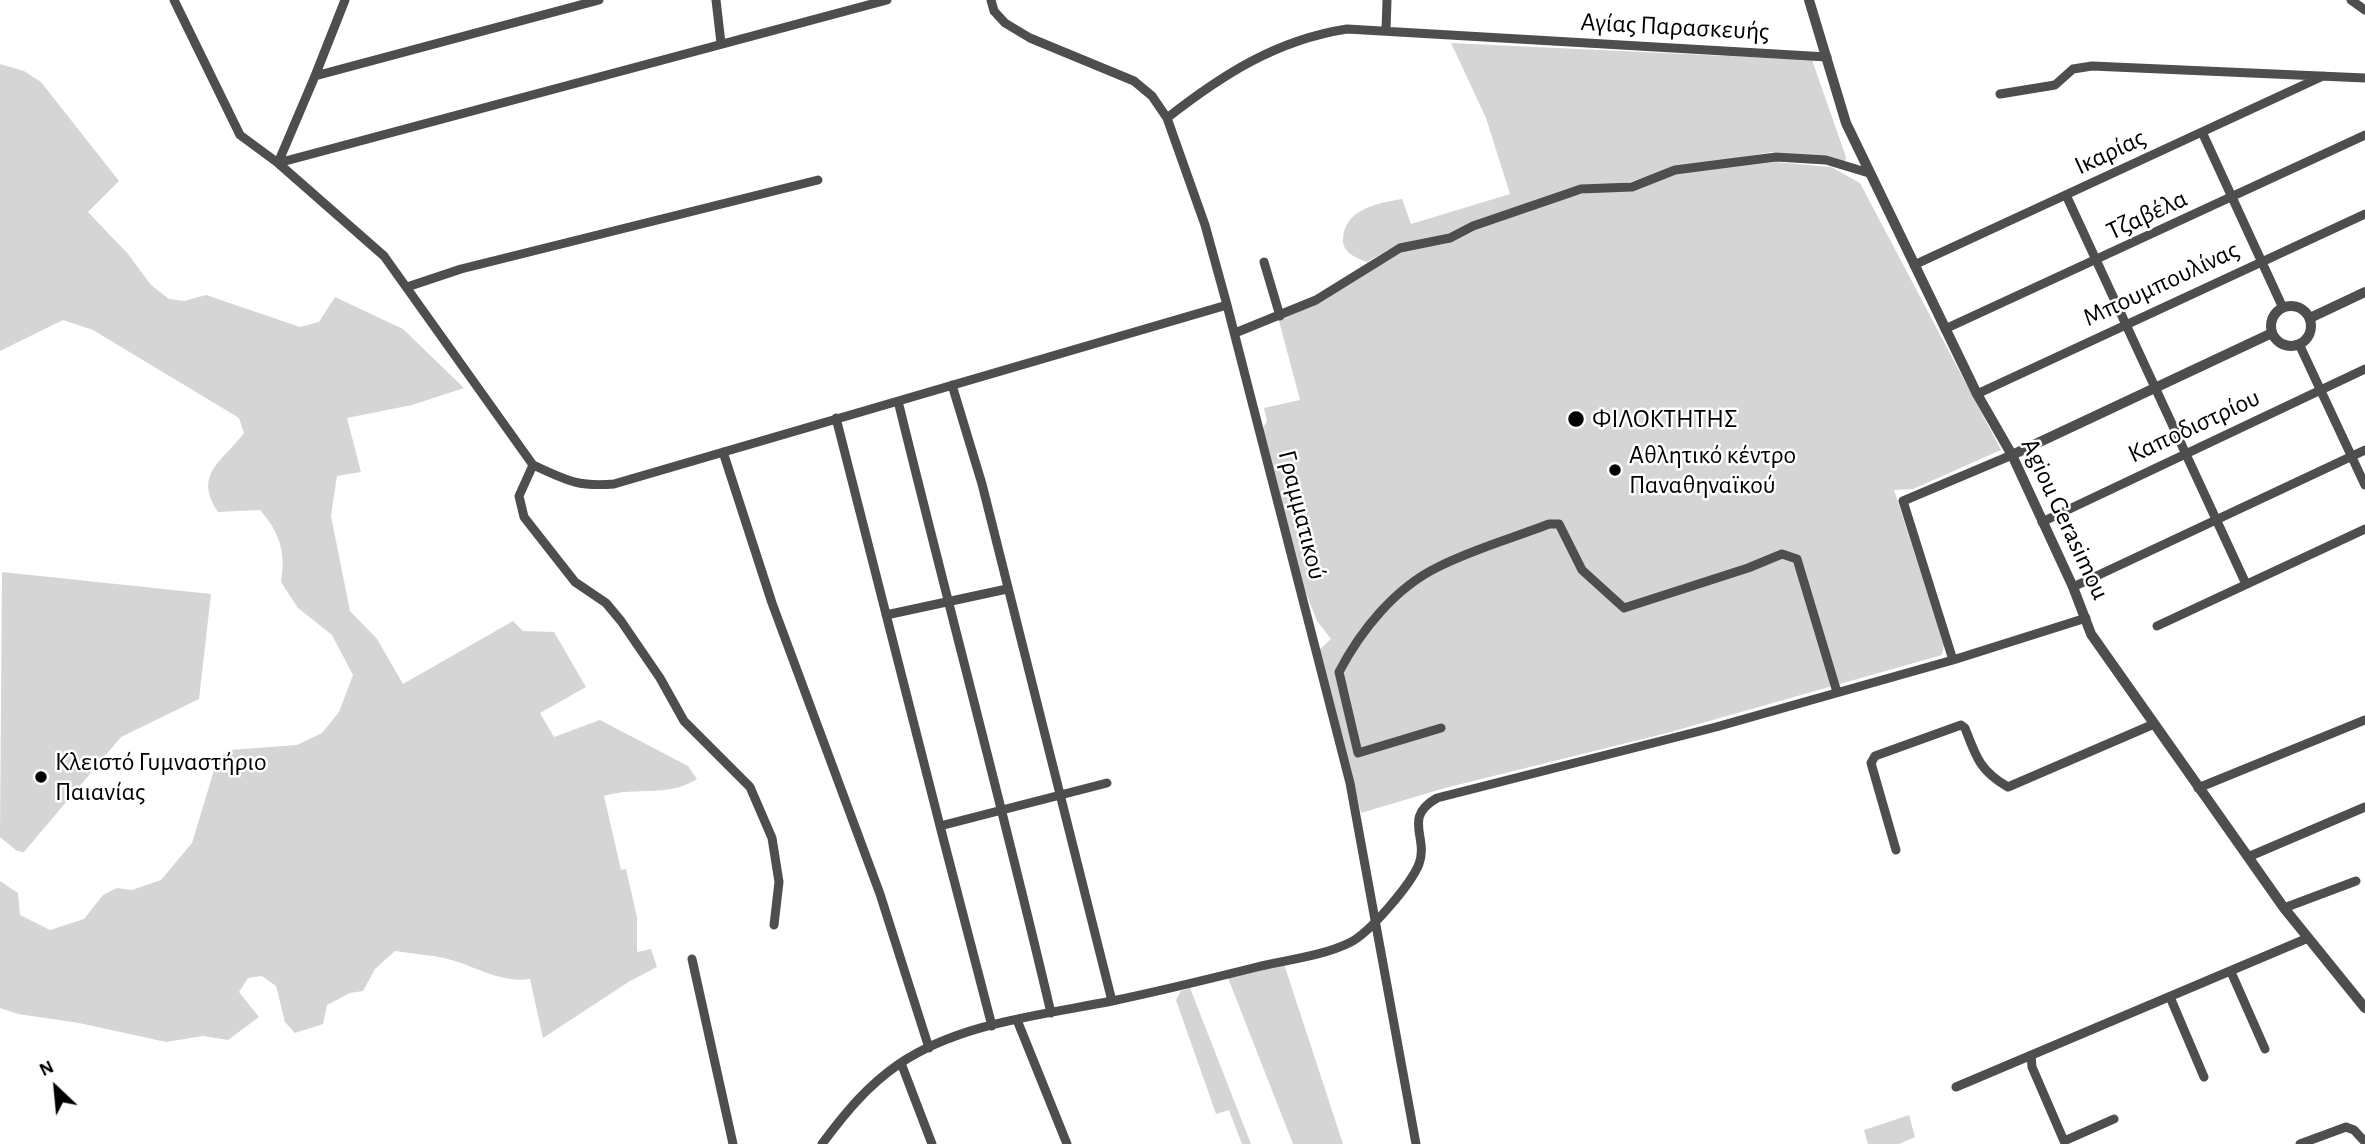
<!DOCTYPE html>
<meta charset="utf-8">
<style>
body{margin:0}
#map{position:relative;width:2365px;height:1144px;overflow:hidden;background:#fff;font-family:"Alegreya Sans",sans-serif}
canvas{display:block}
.north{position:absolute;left:21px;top:1053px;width:70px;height:70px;-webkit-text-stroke:5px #fff;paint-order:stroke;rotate:334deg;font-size:19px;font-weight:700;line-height:28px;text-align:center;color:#000}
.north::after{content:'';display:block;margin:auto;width:24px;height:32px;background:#000;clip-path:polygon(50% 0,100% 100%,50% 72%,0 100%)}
</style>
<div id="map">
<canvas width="2365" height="1144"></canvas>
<div class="north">N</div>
</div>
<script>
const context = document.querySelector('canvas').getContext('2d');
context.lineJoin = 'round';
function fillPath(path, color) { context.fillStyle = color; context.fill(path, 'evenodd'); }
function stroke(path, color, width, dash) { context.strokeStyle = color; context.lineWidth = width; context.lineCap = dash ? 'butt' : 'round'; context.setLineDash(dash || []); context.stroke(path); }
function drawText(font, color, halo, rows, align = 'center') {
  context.font = font + ' "Alegreya Sans",sans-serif'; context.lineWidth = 5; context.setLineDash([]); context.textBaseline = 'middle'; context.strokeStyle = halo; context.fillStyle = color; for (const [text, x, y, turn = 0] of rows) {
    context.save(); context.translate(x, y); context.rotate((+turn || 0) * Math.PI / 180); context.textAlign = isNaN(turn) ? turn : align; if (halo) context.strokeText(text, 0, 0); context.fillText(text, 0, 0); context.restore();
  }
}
fillPath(new Path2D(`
 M1451,43L1812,60L1846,157L1845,162L1824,156L1772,152L1670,169L1630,182L1577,187L1446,236L1395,246L1367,262C1355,257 1342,253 1343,238C1345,209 1378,203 1402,199L1411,224L1510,194L1486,118Z
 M0,64L24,71L41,82L119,181L88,212L128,254L151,285L169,299L184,301L206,295L300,327L319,322L335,297L403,329L464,388L412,405L347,418L361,472L337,476L331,516L350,611L377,639L403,684L513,621L523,631L554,632L586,687L540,713L554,737L600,720L688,766L697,779C667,798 637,786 604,796L621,870L626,869L637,917V952L651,949L657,967L630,981L543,1038L530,979C503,983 480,969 455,961C436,955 414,954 395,951L375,969L363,991L350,993L327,1005L323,1024L295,1033L285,1022L276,986L262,976L248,978L239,992L259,1017L228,1040L203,1036L166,1042L79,1023L18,1014L0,1008V881L18,893L20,915L50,930L84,919L103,895L117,888L132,890L161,880L192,843L217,760L230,750L297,745L322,733L339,712L353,675L332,635L298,608L281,582C286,552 280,533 260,510L218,512C193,474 222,462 244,433L239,418L93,330L63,320L0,351Z
 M1775,162L1831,167L1860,183L2001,450L1913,489L1894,490L1944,645L1942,655L1667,733L1445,788L1361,813L1319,650L1331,639L1317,621L1304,588L1263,428L1267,421L1264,408L1300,400L1279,321L1315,304L1404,251L1445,244L1479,228L1571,196L1677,174Z
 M2,572L211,594L199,699L121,737L24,852L17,851L0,837Z
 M1284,964L1343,1144H1293L1228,978Z
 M1190,988L1251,1144H1242L1229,1110L1216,1114L1176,1000L1181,991Z
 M1909,1115L1915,1137L1899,1144H1868L1864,1130Z`), '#d5d5d5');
stroke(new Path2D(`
 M174,0L240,135L278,163L384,256L533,465C566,480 577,487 614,484L1227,305
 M716,0L721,43
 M991,0L994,11L1005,23L1030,38L1134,81L1152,96L1167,118L1205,225L1227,305L1350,783L1416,1144
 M2351,0L2365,10
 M1386,30L1387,0
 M315,76L345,0
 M2000,94L2055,85L2073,69L2092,66L2365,78
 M1167,118C1222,75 1276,40 1347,29L1827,57
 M2202,132L2283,308
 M278,163L887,0
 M278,163L315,76L599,0
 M2066,195L2246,584
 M1264,262L1280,316
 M1914,265L2323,76
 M407,287L461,269L818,180
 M1945,329L2365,135
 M1235,333L1316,300L1400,248L1450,238L1473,226L1581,189L1632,187L1675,170L1776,157L1826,160L1869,173
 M2299,344L2365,485
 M952,385L982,484L1112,1001
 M1977,394L2365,214
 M898,401C948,605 1003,808 1051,1013
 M836,418L940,826
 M723,452L772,603L880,894L929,1048
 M2012,455L1903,501L1953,660L2086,618
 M533,465L519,496L524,517L575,582L606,603L621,621L660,678L684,721L750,787L772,838L779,882L774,925
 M2042,522L2365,369
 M2073,587L2365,450
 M886,615L1007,589
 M2157,626L2365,529
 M1441,728L1358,753L1339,672C1361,630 1395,588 1438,567C1473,549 1513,538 1549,524H1559L1582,570L1624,608L1748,568L1782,554L1797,559L1837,692
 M2198,788L2365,720
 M1896,850L1871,763L1875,756L1961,725L1965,728C1976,757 1980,771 2008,787L2154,724
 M2248,857L2365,807
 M2284,908L2356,881
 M692,959L733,1144
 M2231,972L2265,1049
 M2170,997L2204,1077
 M1017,1020L1067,1144
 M992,1026L940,826L1107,783
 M2031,1055L2032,1067L2064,1141L2114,1119
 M901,1063L932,1144
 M1956,1087L2308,938
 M822,1144C845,1113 867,1086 899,1064C959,1023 1042,1015 1112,1001C1160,991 1209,979 1257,967C1287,960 1322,956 1349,943C1369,934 1411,884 1419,864C1429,837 1402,818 1437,798L1716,727L1953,660
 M2300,1144L2346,1127L2354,1130L2365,1142`), '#4e4e4e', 9);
stroke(new Path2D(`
 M1809,0L1846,123L1977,394L2012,455L2073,587L2091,634L2284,908L2365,1008
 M2271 326a20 20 0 1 1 40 0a20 20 0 1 1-40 0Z
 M2310,318L2365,292
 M2012,455L2272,333`), '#4e4e4e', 10);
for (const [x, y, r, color] of [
 [1576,419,9,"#000"],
 [1615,470,7,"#000"],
 [41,777,7,"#000"]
]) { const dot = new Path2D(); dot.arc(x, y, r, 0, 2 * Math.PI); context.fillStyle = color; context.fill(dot); stroke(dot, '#fff', 2.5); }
drawText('26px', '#000', '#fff', [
 ["Αγίας Παρασκευής",1675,27,3],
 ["Ικαρίας",2110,152,-25],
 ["Τζαβέλα",2147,215,-25],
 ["Μπουμπουλίνας",2161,284,-25],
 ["Καποδιστρίου",2194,426,-25],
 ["Γραμματικού",1302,515,76],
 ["Agiou Gerasimou",2065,519,65]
]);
drawText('26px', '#000', '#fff', [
 ["ΦΙΛΟΚΤΗΤΗΣ",1592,419],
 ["Αθλητικό κέντρο",1629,455],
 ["Παναθηναϊκού",1629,485],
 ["Κλειστό Γυμναστήριο",55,762],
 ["Παιανίας",55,792]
], 'left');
</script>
